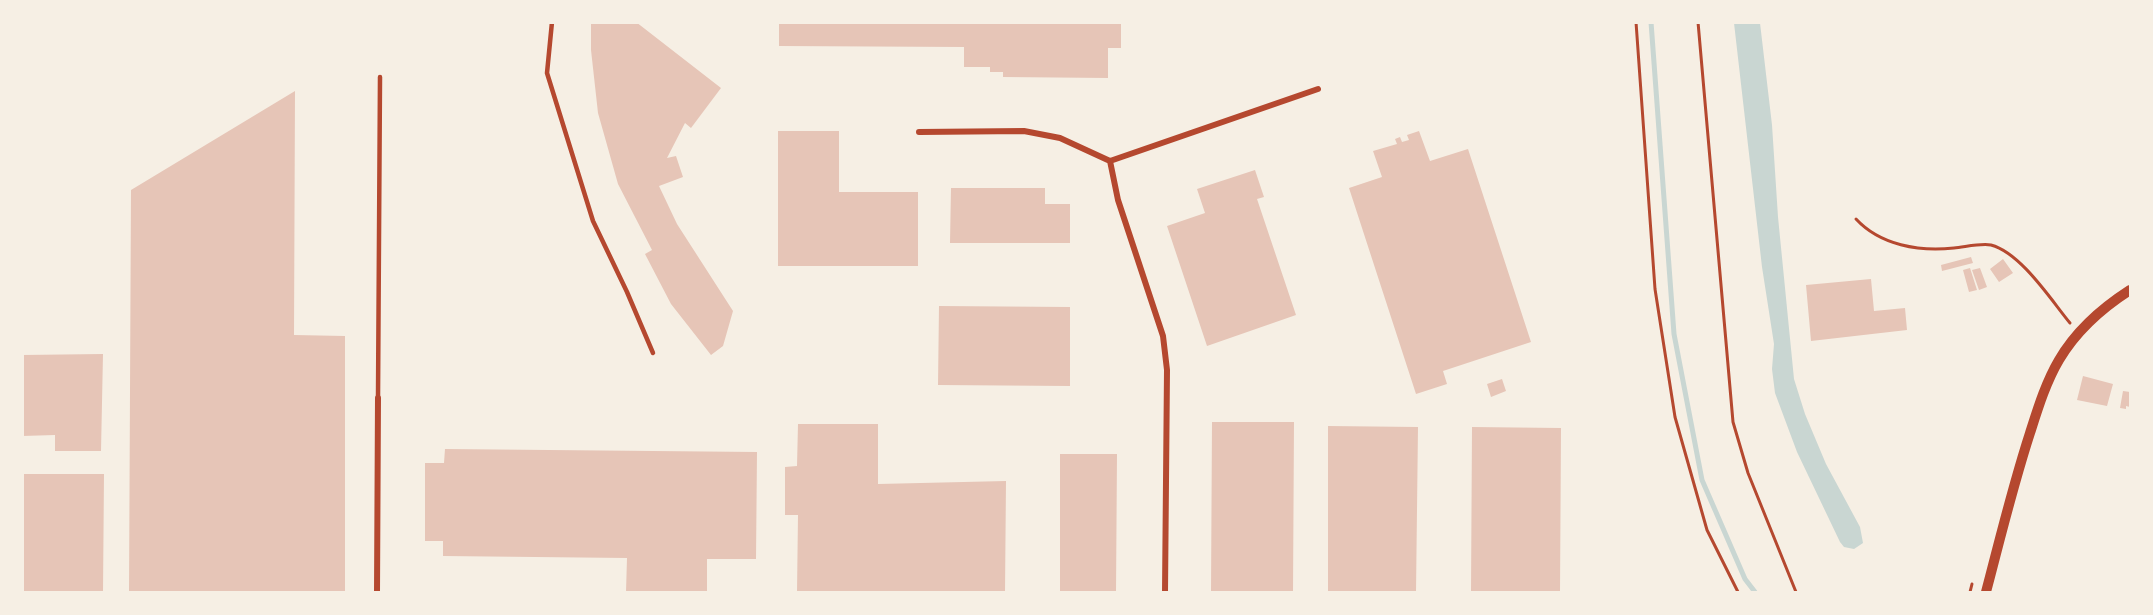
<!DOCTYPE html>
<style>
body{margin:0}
#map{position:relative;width:2153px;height:615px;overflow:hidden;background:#f6efe4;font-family:Quicksand,sans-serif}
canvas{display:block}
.frame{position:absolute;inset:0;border:24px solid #f6efe4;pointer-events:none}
</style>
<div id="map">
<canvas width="2153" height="615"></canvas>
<div class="frame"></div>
</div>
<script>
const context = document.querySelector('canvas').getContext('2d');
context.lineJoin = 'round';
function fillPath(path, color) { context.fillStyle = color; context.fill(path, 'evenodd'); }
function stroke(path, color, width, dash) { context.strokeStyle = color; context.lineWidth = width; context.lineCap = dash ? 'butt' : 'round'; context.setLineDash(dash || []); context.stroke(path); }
fillPath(new Path2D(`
 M1734,23H1760L1772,125L1778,217L1794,379L1805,414L1826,464L1860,527L1863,543L1854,549L1844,547L1840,542L1797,452L1775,393L1772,369L1774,344L1762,267Z`), '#c9d6d2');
stroke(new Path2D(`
 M1651,22L1674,334L1702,480L1745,579L1755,592`), '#c9d6d2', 5);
fillPath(new Path2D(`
 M591,22H636L721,88L691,128L685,123L667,158L676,156L683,177L659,186L677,224L733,311L723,346L711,355L671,304L645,254L652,250L618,184L598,113L591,50Z
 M779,22H1121V48H1108V78L1003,77V72H990V67H964V47L779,46Z
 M295,91L294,335L345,336V592H129L131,190Z
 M778,131H839V192H918V266H778Z
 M1419,131L1430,161L1468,149L1531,342L1443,371L1447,384L1416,394L1349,188L1382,177L1373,151L1397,144L1395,139L1400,137L1402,142L1409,140L1407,135Z
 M1255,170L1264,197L1257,199L1296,315L1207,346L1167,226L1205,213L1197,189Z
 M951,188H1045V204H1070V243H950Z
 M1971,257L1973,263L1942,271L1941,265Z
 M2003,259L2013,273L1999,282L1990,269Z
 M1970,268L1977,290L1969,292L1963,270Z
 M1980,268L1987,287L1979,290L1972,270Z
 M1871,279L1874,311L1905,308L1907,330L1811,341L1806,285Z
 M939,306L1070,307V386L938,385Z
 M103,354L101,451H55V435L22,436V355Z
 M2083,376L2113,384L2107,406L2077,400Z
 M1502,379L1506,391L1491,397L1487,384Z
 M2123,391L2130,392V407L2126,406V409L2120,408Z
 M1212,422H1294L1293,592H1211Z
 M798,424H878V484L1006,481L1005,592H797L798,515H785V467L797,466Z
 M1328,426L1418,427L1416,592H1328Z
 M1472,427L1561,428L1560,592H1471Z
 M445,449L757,452L756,559H707V592H626L627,558L443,556V541H425V463H444Z
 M1060,454H1117L1116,592H1060Z
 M22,474H104L103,592H22Z`), '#e6c5b7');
stroke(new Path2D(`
 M1636,22L1655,289L1675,417L1707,530L1738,592
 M1698,22L1733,422L1748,473L1796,592
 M1856,219C1880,245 1919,252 1954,248C1965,247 1981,243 1991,245C2021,253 2051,300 2070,323
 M1970,592L1972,584`), '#b5482f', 3);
stroke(new Path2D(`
 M552,22L547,73L593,221L627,292L653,353
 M378,398L380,77`), '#b5482f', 4.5);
stroke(new Path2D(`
 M919,132L1024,131L1060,138L1110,161L1118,200L1163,336L1167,370L1165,592
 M1110,161L1318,89
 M377,592L378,398`), '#b5482f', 6);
stroke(new Path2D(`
 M1986,592C2000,539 2013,485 2030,433C2038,408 2046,382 2059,360C2076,331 2102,308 2130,290`), '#b5482f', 10);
</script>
